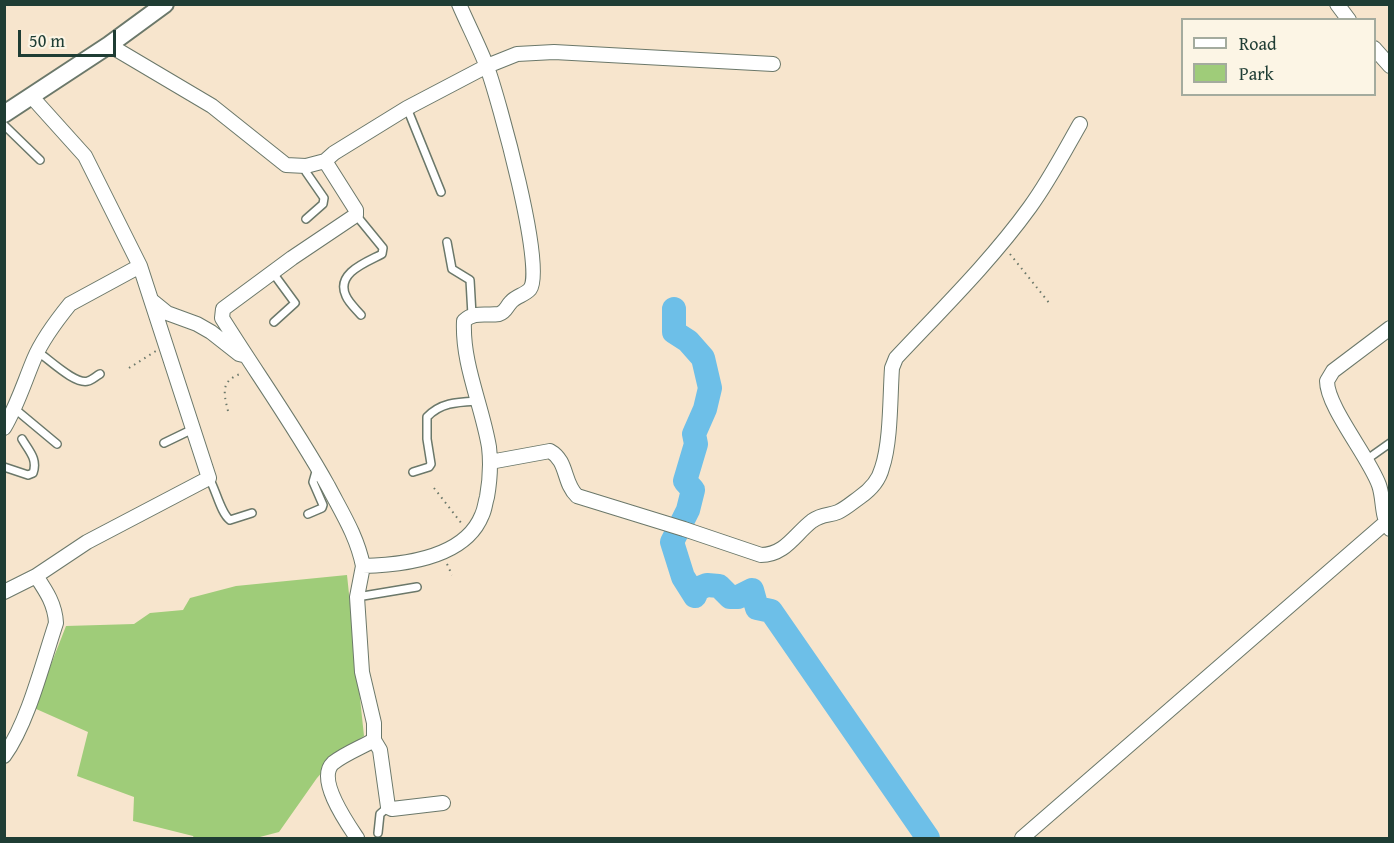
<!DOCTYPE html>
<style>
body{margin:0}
#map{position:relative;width:1394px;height:843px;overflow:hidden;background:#f7e5cd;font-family:"Gentium Book Plus",serif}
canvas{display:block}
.frame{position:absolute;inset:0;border:6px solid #1f3d34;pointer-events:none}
.legend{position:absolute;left:1181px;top:18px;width:195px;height:78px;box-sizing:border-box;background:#fcf5e5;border:2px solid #a4ab9e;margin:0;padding:8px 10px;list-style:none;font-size:18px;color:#1f3d34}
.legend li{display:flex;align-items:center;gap:12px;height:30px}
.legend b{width:30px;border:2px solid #a4ab9e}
.scale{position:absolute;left:18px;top:30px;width:98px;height:27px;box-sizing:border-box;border:3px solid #1f3d34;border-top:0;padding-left:8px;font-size:18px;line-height:21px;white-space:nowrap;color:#1f3d34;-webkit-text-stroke:4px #fcf5e5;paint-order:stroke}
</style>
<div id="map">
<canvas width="1394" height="843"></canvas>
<div class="frame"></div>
<ul class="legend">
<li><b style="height:8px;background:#fff"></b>Road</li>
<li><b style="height:16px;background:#9fcc79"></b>Park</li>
</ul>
<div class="scale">50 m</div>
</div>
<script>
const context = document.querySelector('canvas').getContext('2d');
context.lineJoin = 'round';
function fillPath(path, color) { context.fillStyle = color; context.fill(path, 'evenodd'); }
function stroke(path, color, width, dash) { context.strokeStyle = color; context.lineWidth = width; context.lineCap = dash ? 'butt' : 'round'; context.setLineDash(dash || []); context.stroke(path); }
fillPath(new Path2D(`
 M347,575L364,736L340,752L317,778L279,832L256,838H194L193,836L133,821L134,797L77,776L88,732L34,708L66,626L134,624L150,613L183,610L190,598L236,586Z`), '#9fcc79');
stroke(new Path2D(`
 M674,309V332L688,341L703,358L710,388L705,409L694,434L696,444L685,481L693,490L688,510L672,542L683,577L695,596L697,589L707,585L719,586L730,597H738L752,590L757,608L771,611L928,838`), '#6dbfe8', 24);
const service = new Path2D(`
 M407,108L441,192
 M4,125L40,160
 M356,215L383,248L382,254C367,262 335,273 346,296C349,303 356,309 361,315
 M306,219L323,204L324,198L306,172V166
 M447,242L452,269L470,280L472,315
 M273,273L295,303L274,322
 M38,352C49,359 75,385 88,381C92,380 96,376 100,374
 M15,409L57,444
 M164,443L193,429
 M1366,460L1390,443
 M4,467L28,475L33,473C38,459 29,451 22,439
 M413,472L429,467L431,464L427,439V417C441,402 459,402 478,401
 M209,478C216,490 221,514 230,520L252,513
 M308,514L322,508L323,505L313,482L317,468
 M357,597L417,587
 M378,833L380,814L388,807`);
const minor = new Path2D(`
 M1337,4L1349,20
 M109,45L212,106L286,165L306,166L325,161L334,153L407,108L487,66L517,54L554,52L773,64
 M1374,48L1390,66
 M325,161L356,210V215L292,258L223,309L222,318C257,374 296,428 328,486C342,513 357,536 363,566
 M151,300L167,313L197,324L211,332L239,354L243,355
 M1390,328L1333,371L1327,381C1327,407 1369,457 1379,485C1384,499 1381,516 1390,529
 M4,428C17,406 24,383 34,359C42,340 57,320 70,304L140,266
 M490,462L550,451C568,461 563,483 577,496L684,529L761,555C785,555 795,534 812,521C823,513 829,516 838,512C845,509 853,502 860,497C870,490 879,480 882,468C891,442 890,396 892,368L896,358C942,309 991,261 1030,207C1049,181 1064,152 1080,124
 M4,592L36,576L87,542L209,478L140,266L85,156L31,96
 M4,756C28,723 43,662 56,623C55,604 46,591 36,576
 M443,803L392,809L388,807L380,750L374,740V723L362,672L357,597L363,566C403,565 465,558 482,515C485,509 485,503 487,497C490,480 491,464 489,447C482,405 462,364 464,321C474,311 486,316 499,314C506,312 506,307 511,302C516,296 525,295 530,289C546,269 498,97 487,67C479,46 468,25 459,4
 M357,838C347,823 316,779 333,763C344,754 362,747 374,740
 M1022,838L1385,523`);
const tertiary = new Path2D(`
 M4,114L109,45L165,4`);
stroke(service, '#6b786a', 10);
stroke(minor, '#6b786a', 16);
stroke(tertiary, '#6b786a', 20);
stroke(new Path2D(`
 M1010,254L1050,304
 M129,368L156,351
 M228,411C223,391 221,380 243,373
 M434,488L462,524
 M447,564L452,575`), '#6b786a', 2, [1.5, 4.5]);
stroke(service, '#fff', 7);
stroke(minor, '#fff', 14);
stroke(tertiary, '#fff', 16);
</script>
